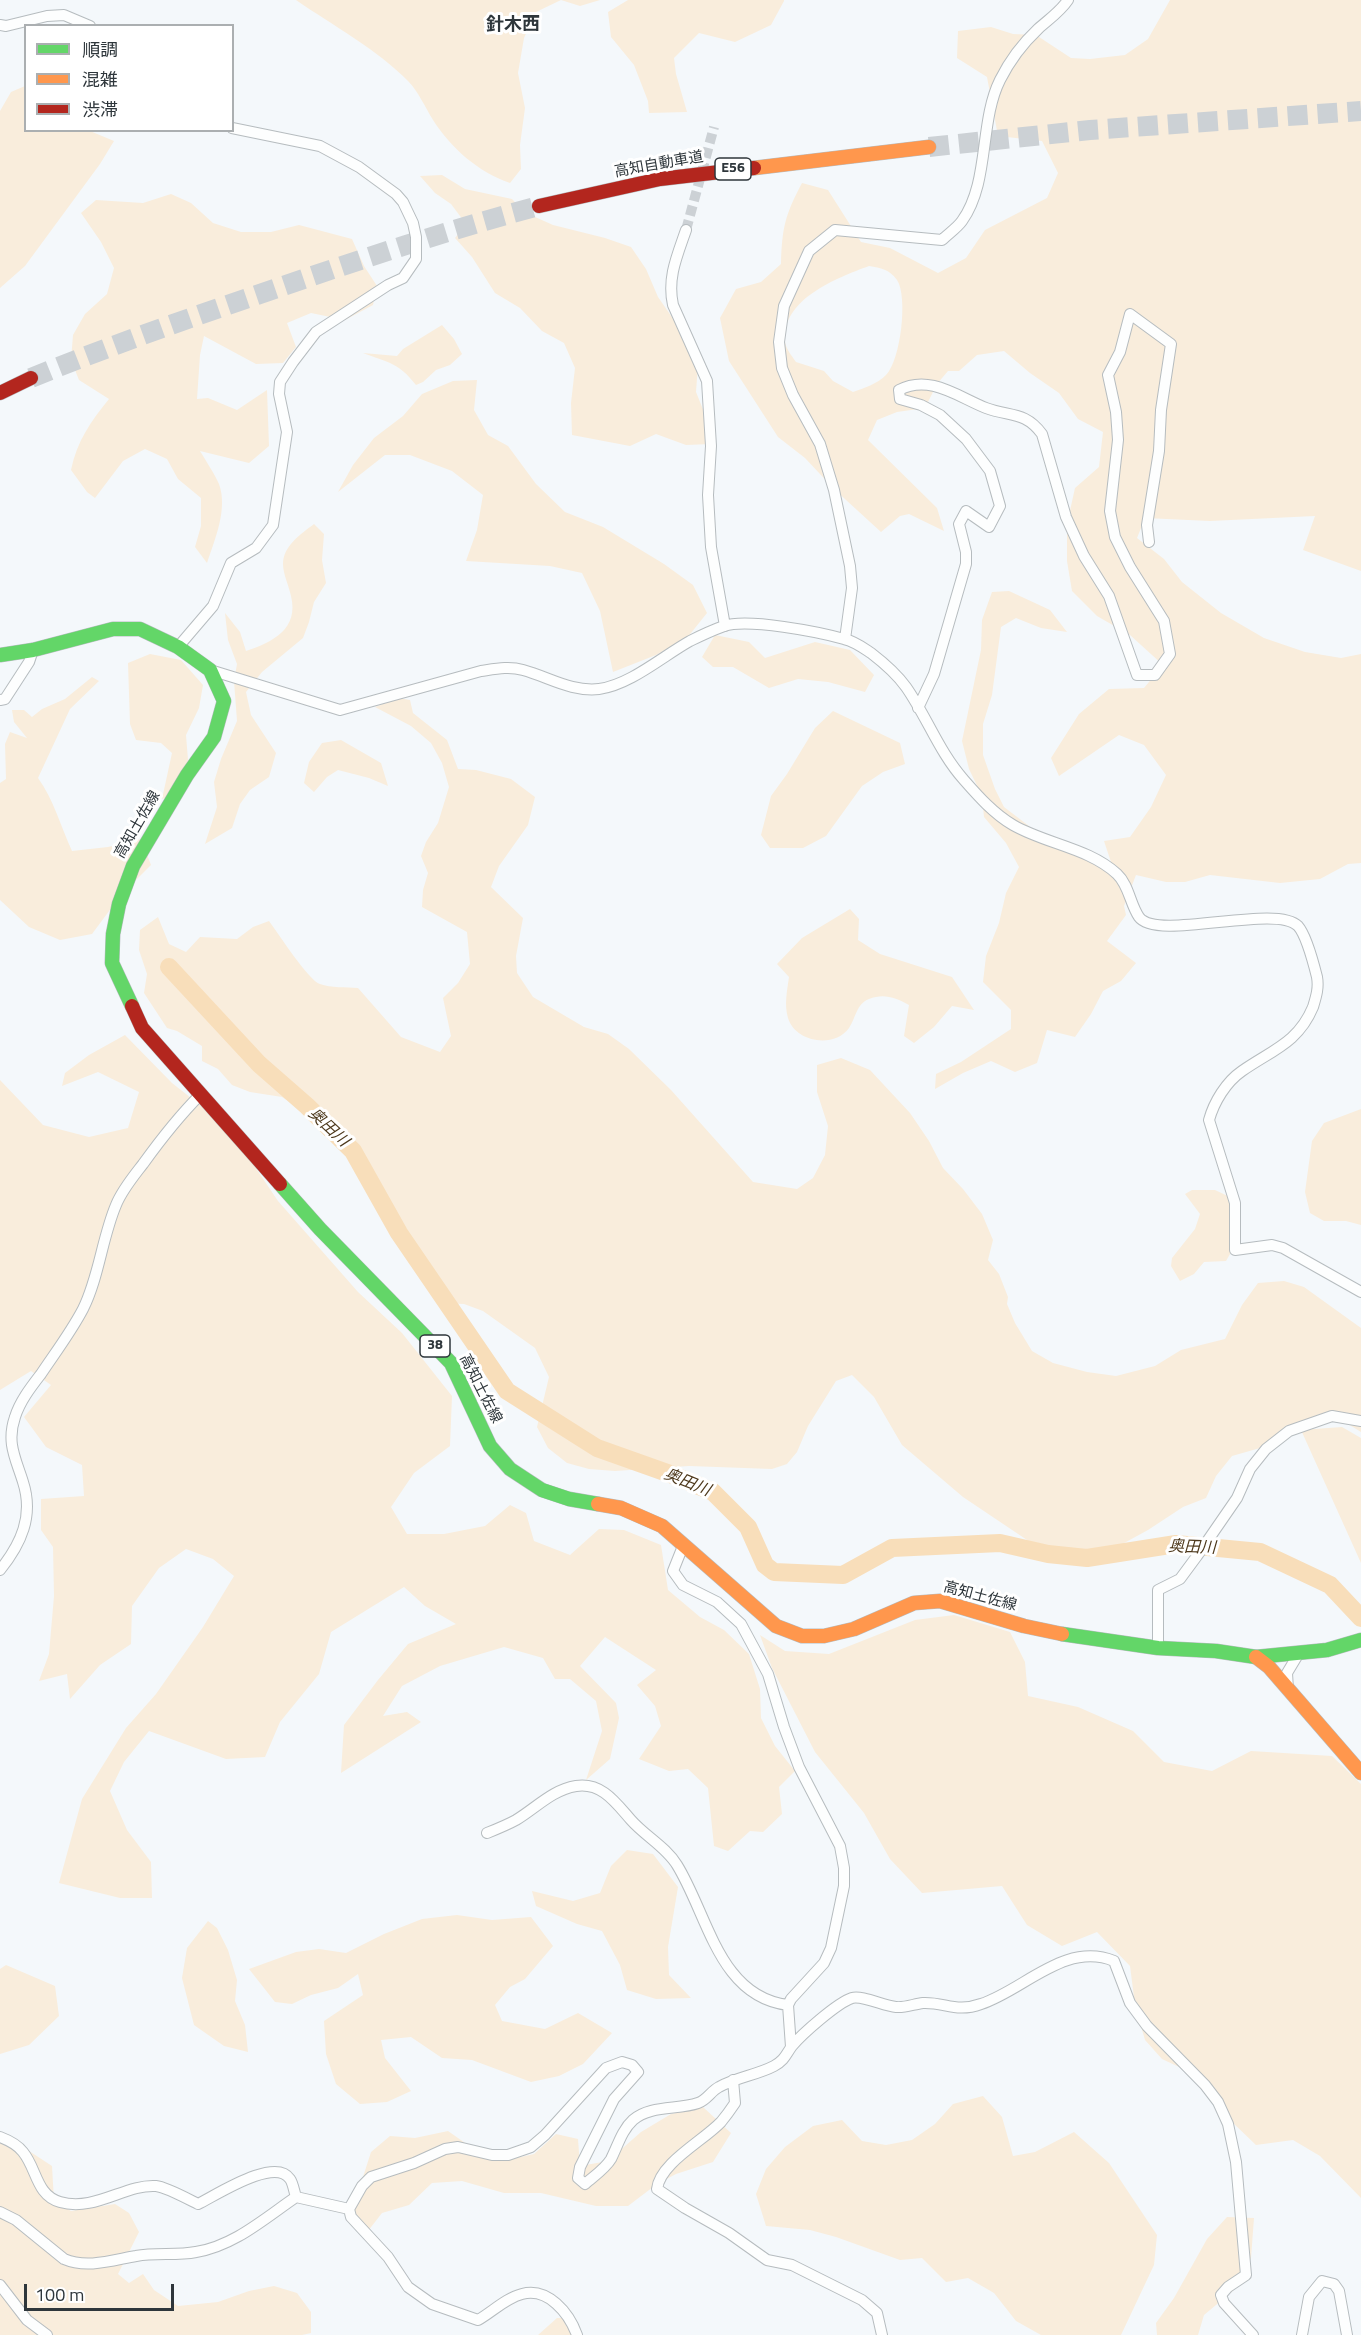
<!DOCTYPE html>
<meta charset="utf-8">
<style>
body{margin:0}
#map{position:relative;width:1361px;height:2335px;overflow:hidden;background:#f4f8fb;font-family:"Titillium Web","Noto Sans JP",sans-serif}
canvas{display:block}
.legend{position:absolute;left:24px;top:24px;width:210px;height:108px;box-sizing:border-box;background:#fff;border:2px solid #abafb1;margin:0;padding:8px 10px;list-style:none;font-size:18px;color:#2e363b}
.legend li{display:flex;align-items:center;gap:12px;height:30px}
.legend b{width:30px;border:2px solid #abafb1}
.scale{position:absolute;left:24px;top:2284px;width:150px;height:27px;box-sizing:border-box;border:3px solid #2e363b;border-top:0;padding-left:8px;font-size:18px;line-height:21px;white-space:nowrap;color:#2e363b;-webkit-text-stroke:4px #fff;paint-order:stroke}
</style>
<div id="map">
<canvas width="1361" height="2335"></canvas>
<ul class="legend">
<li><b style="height:8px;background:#63d668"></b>順調</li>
<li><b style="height:8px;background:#ff974d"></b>混雑</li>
<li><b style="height:8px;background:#b3261e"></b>渋滞</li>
</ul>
<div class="scale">100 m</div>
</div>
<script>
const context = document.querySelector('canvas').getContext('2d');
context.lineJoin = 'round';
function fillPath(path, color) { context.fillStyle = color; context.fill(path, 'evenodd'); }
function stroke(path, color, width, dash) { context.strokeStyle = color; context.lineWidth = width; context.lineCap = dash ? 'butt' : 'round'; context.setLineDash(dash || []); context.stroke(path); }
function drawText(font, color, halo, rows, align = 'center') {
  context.font = font + ' "Titillium Web","Noto Sans JP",sans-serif'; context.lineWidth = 6; context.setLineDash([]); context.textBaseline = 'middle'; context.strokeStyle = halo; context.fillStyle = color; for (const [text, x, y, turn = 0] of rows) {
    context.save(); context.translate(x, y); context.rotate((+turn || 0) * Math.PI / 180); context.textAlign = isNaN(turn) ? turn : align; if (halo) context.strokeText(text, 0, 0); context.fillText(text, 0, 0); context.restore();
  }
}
fillPath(new Path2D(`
 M296,0H600L580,6L561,0L536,12L524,38L518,73L525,108L520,145L521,169L510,183C478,172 451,148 433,120C425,107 418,91 408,81C378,50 332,25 296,0Z
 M628,0H784V1L771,25L735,42L699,33L674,58L676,74L687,112L649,113L648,101L634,65L611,37L608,12Z
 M1170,0H1361V571L1303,550L1315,516L1210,521L1145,518L1137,538L1164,559L1182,582L1221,613L1264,638L1305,652L1341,658L1361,654V863L1348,864L1320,879L1280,883L1210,875L1185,882H1166L1136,875L1124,906L1126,915L1107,941L1136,963L1121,981L1103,991L1091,1014L1075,1037L1047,1030L1037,1063L1015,1072L991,1061L963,1073L935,1089L936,1074L961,1062L1011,1029V1010L983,982L986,956L999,923L1006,893L1019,867L1006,843L984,817L982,796L969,769L962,741L981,650L982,620L992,592L1009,591L1050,610L1067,632L1041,628L1016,618L1001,627L992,695L983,724V755L995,789L1004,807L1046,839L1082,848L1098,867L1111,862L1104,841L1130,837L1151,807L1166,775L1144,745L1119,735L1059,776L1051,758L1079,714L1109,689L1144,688L1163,665L1130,635L1097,616L1072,591L1067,561V524L1075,488L1099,467L1103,432L1078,419L1059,393L1030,373L1004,351L977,355L959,371H948L937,384L925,408L897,412L877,420L868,440L937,508L944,531L909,514L900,516L881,532L834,489L805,458L778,437L729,361L720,318L736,289L761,282L781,264C782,228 785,215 802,183L828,190L861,242L890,248L938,273L966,258L985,230L1047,198L1058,173L1042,141L998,136L987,77L957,58L958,31L991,27L1013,34L1036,35L1071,58L1090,59L1125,55L1148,39ZM869,266C881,268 889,269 897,280C908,296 901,360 886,375C877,384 864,388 853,392L833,381L824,371L796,362C792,356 786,349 785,342C781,299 837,278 869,266Z
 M25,86L26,130L90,131L114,141L100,164L25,266L0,288V111L11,92Z
 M442,175L465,189L512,199L524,212L553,225L605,238L631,247L646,269L658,297L683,333L698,365L696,392L706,417L711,444L686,445L656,434L630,446L572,435L571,403L575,368L564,343L542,331L520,308L495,293L472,257L455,238L466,224L451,204L435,193L420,176Z
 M171,194L191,203L213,223L241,232H271L299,225L352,239L364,266L377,286L373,305L345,320L311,313L287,323L296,347L283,363L256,364L204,336L200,355L197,399L208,398L237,410L267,390L269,446L249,463L200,451C206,461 214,473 219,484C228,509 215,539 207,563L195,547L201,526V498L178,479L167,459L145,449L123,461L95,498L87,492L71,470C77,441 91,421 109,399L79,380L71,360L73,335L85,314L107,294L114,268L101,242L81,213L96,200L143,203Z
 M442,325L454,339L462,354L450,365L436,370L423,382L416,385C398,362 389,363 363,353L397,356L403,349Z
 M477,380L474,410L488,435L508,446L536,484L565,512L603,527L664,564L693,585L707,613L687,638L656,655L613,672L600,611L582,573L550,566L466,561L477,530L483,495L452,471L410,455H385L338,492L353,465L374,438L403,416L422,394L453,381Z
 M314,524L324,534L322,560L326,583L314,602L309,622L303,638L262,672L246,692L251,715L276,753L269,777L250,790L240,804L232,828L205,844L217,807L214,782L221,759L237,721L234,681L237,664L228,640L225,613L240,632L246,651C273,642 299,629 291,596C289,586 283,574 283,564C283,546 301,534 314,524Z
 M715,635L749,642L765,658L815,642L850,650L874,675L865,692L828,682L798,679L769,688L733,667H713L702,657Z
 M150,654L181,660L203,685L199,708L186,735L188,760L177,793L162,799L172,753L161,743L136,740L130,724L128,663Z
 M92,677L99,681L70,709L38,778C53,798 61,827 72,851L108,847L141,839L151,865L121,895L92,934L60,940L29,927L0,900V783L6,779L5,744L10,732L27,738L14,722L12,710H24L32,717L42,709L65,699Z
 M398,698L410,700L413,713L447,740L458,769L476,770L511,779L535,797L528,825L499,866L491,887L523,918L516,956L517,973L533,997L584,1027L608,1034L629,1049L671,1090L753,1182L797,1189L813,1178L825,1155L828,1126L817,1092V1065L841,1058L870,1070L910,1113L929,1141L943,1168L963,1189L982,1214L993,1240L988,1260L999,1274L1008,1297L1007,1304L1015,1323L1032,1351L1053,1363L1087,1372L1116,1376L1155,1366L1181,1350L1225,1339L1242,1305L1258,1283L1284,1281L1304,1287L1361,1328V1432L1348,1424L1324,1415L1281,1442L1232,1456L1216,1476L1206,1498L1183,1507L1148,1530L1104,1554L1053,1553L1030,1542L963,1497L902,1445L874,1397L852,1375L836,1381L808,1426L797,1452L787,1464L772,1469L689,1466L615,1471L589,1469L567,1463L548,1448L537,1427L549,1377L535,1348L483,1311L464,1304L440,1303L422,1269L392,1222L367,1167L336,1133L282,1097L250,1092L232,1085L218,1069L202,1061V1046L177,1031L167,1028L144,993L147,974L139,950L140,930L158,917L169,944L186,952L200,937L237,939L253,927L269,921C278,933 309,981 320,984C331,988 346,987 358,988L401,1037L440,1052L451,1036L443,998L458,983L470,964L467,932L422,907L423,890L428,873L421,856L426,842L438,823L449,787L442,763L431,743L411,726L375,707Z
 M833,711L900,743L905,764L883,772L862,786L826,836L803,848H770L761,835L771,796L787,774L815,728Z
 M341,740L381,763L388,786L369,778L338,770L327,777L314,792L304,783L309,762L322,743Z
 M850,909L859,919L858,940L880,954L952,977L974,1010L952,1006L934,1027L914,1043L904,1036L909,1005C896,998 884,993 869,999C856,1004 856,1018 849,1028C834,1049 795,1042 788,1018C784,1005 787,991 789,977L777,964L802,938Z
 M125,1035L172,1083L228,1127L278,1201L358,1292L402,1333L452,1396L450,1446L414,1473L391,1507L407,1534H444L485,1526L510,1505L526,1513L534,1541L570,1555L599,1529L624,1530L661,1545L668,1590L700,1617L724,1630L749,1654L760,1689L761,1718L775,1746L795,1771L779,1787L782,1814L763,1832L750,1831L728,1851L714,1846L708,1788L688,1769L669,1771L639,1759L661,1726L655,1706L637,1685L656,1670L605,1637L580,1666L616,1703L619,1718L610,1759L586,1780L602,1731L596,1701L570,1679H555L543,1658L504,1647L440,1666L402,1686L383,1716L407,1712L421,1722L341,1773L344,1725L378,1680L408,1644L456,1624L425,1606L404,1587L331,1632L319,1674L280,1722L265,1757L226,1759L149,1731L124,1762L110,1791L127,1830L151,1862L152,1898H120L59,1883L82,1799L126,1728L156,1694L203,1627L234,1576L213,1559L186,1549L159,1568L132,1606L131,1644L100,1665L70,1699L67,1674L39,1681L49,1654L54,1596L53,1547L41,1530V1499L84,1496L82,1465L46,1447L24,1417L51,1385L31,1371L0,1390V1080L43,1125L89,1137L128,1128L139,1092L98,1072L62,1086L65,1073L89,1055Z
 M1361,1109V1225L1346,1221H1324L1310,1213L1305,1192L1312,1141L1324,1123Z
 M1192,1190H1215L1234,1199V1247L1226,1261L1204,1262L1194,1274L1180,1281L1171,1266L1172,1258L1195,1229L1200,1214L1185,1194Z
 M1342,1427L1361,1438V1563L1301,1430Z
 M954,1615L1010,1632L1025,1662L1028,1696L1078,1707L1133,1731L1164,1762L1212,1771L1251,1751L1332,1756L1361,1784V2198L1320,2156L1293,2140L1256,2145L1231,2121L1194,2074L1162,2059L1145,2040L1135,2005L1130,1966L1097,1932L1062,1946L1027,1925L1002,1886L922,1893L890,1859L864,1813L815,1752L772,1668L760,1635L785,1651L829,1654L915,1620Z
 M627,1850L653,1854L678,1887L668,1947L669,1975L691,1998L656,1999L627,1990L620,1965L602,1931L577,1924L536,1906L532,1891L573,1901L600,1893L611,1866Z
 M457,1915L492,1920L531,1917L553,1946L525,1979L510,1987L495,2005L502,2021L545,2029L578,2013L612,2033L583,2064L559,2076L531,2082L472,2060L442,2058L411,2037L381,2040L385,2058L411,2091L387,2102L360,2104L336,2084L326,2054L324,2021L363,1995L358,1974L338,1988L311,1995L292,2004L275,2002L249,1969L296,1952L319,1949L346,1953L384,1934L422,1919Z
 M208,1921L217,1928L228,1950L237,1980L235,2001L245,2025L248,2052L224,2046L194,2025L182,1978L187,1948Z
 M6,1965L55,1986L59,2016L29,2045L0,2054V1969Z
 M983,2096L1002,2117L1013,2156L1035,2152L1074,2132L1109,2163L1157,2235L1154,2265L1121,2335H1041L1016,2321L994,2293L968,2278L946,2282L922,2258L900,2260L836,2237L810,2230L766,2226L756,2194L766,2169L785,2147L813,2126L842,2120L862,2141L886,2145L912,2140L935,2124L953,2104Z
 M703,2107L731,2133L713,2162L676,2174L657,2184L628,2206H596L541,2193H504L462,2181L432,2183L409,2205L382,2213L368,2231L352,2215L351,2197L363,2177L371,2152L390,2136L415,2138L448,2131L468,2145L503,2161L534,2154L556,2134L578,2139L580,2166L608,2161L641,2132L671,2114Z
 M0,2138L23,2147L52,2166L54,2201L71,2211L115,2204L129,2213L139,2232L118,2274L129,2283L143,2274L154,2290L178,2306L218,2302L249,2291L274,2286L297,2293L311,2312V2333L302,2335H0Z
 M1227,2217L1254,2218L1251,2258L1234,2290L1204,2315L1198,2335H1157L1156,2323L1174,2298L1207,2239Z
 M557,2318H570L573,2335H538Z`), '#f9eddc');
stroke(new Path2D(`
 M169,967L259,1064L307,1106L353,1151L399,1233L507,1391L597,1448L673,1475L713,1492L748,1527L765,1565L774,1572L843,1575L892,1548L1000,1543L1048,1554L1087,1558L1176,1544L1260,1552L1330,1585L1361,1618`), '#f8deba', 18);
stroke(new Path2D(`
 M686,230L714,127`), '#ccd1d5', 10, [10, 5]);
stroke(new Path2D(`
 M929,147L1090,130L1361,111
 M31,378C114,344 198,315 283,286C368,257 452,229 539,206`), '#ccd1d5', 20, [20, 10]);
const street = new Path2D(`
 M0,25L6,26L47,16L64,15L90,26
 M686,230C677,256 667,278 673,305L707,381L711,446L708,495L711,547L725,626
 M845,639L852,588L850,566L834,490L820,444L793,395L782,368L779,342L784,306L809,251L835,230L942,240C948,234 957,228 962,221C990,182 979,122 1000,80C1010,60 1022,44 1038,29C1049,19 1060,12 1068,0
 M178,647L213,606L231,563L256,548L273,525L287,432L279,394L280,382L293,362L316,332L388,285L403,278L416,259V237L413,223L403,202L396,194L359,167L320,146L232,128
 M210,670L340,710L481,671C495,669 509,666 523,670C549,677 571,692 599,689C630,685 663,656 690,641C700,636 713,630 724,626C748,618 819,632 844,639C854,641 862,647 871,653C884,663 896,673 906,687C927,717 939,752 964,780C978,796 994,814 1013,825C1046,844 1089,848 1117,874C1129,885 1130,904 1139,917C1157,942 1276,903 1298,926C1306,935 1314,965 1317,977C1319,988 1316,997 1313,1007C1298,1043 1272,1050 1242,1071C1226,1082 1214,1102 1209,1120L1235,1203V1250L1272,1245L1283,1248L1361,1292
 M0,700L5,699L29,662L33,650
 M918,708L934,674L966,564V552L959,524L966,511L989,527L1000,506L990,471L966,439L940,415L921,405L900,399L899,390C930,374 958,397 986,408C1010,417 1025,411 1042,434L1066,517L1084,556L1109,596L1137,675H1155L1170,654L1164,621L1130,567L1115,537L1110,511L1118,440L1116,412L1108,375L1120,352L1130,314L1171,344L1161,410L1159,451L1147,525L1149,542
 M683,1546L673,1571L683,1585L717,1602L741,1624L768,1674L784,1727L799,1767L840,1846L844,1868V1886L831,1948L824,1963L791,1999L788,2005L791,2047
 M0,1570C21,1544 34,1516 23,1482C16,1459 6,1443 15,1417C20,1401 31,1387 41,1374C55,1353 71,1332 83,1309C99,1277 102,1238 116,1205C122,1190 133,1177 143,1164C161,1139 179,1116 201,1094
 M1158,1648V1590L1180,1579L1197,1556L1237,1498L1250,1469L1266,1449L1289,1431L1332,1416L1361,1421
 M1288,1689L1287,1673L1299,1653
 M487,1833C497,1829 507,1825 516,1820C536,1808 552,1790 576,1786C602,1782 616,1803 631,1820C645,1836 666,1847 677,1865C708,1915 719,1997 788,2005
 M733,2080L735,2103C731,2109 726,2116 721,2122C703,2141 660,2163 657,2189L685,2208L729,2233L767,2260L792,2265L862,2300L877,2313L882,2335
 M0,2137C8,2140 17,2144 23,2152C37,2169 36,2195 60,2202C95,2212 125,2184 156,2186C166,2187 188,2199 198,2204C215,2196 275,2156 290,2179C293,2183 294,2191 296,2197
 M0,2212L16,2220L64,2259C87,2269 113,2260 136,2256C156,2252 176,2256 196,2252C234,2246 265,2218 296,2197L349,2209
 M0,2285L27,2320L47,2335
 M577,2335C569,2313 548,2287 522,2294C506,2298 492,2312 478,2320L432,2304L408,2287L388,2257L351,2217L349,2209L362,2186L371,2177L414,2163L445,2149L458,2147L492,2155H508L531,2147L545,2135L606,2068L622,2062L632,2065L638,2072L614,2099L580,2167L578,2178L585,2184C594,2176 605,2169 611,2159C618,2145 622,2130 633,2120C650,2105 678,2110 698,2103C707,2100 711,2091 719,2087C737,2077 757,2075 774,2066C785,2060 786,2054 792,2046C802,2034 837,2003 852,1998C862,1995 884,2006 896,2007C905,2008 914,2004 923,2003C945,2002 956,2013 981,2004C1024,1990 1065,1941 1114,1961L1130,2003L1147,2026L1205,2085L1218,2102L1228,2124L1236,2162L1246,2275L1228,2287L1221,2295L1224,2303L1253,2335
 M1302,2335L1309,2297L1322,2281L1334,2284L1339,2291L1347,2335`);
const fast = new Path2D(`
 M0,655L33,650L113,629H140L178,647L210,670L224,701L214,737L187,775L133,866L119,904L113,934L112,963L132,1006
 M280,1184L320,1229L451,1363L490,1446L510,1469L542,1490L569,1499L598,1504
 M1062,1634L1158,1648L1216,1651L1256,1657L1327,1650L1361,1640`);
const slow = new Path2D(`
 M754,168L929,147
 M598,1504L621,1508L662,1526L776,1626L802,1636H824L854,1629L914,1603L940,1601L1024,1626L1062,1634
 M1256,1657L1269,1667L1361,1773`);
const jam = new Path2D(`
 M539,206L660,179L754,168
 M0,393L31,378
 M132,1006L142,1028L280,1184`);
stroke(street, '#b6bcbf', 12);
stroke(fast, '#b6bcbf', 15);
stroke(slow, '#b6bcbf', 15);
stroke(jam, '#b6bcbf', 15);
stroke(street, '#fdfefe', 10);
stroke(fast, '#63d668', 14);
stroke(slow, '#ff974d', 14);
stroke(jam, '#b3261e', 14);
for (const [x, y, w] of [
 [733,169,36],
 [435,1346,30]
]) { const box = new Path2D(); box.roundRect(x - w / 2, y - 11, w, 22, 4.5); context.fillStyle = '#fff'; context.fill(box); stroke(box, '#2e363b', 1.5); }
drawText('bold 14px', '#2e363b', null, [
 ["E56",733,169],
 ["38",435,1346]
]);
drawText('15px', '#2e363b', '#fff', [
 ["高知自動車道",659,165,-10],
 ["高知土佐線",138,825,-60],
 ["高知土佐線",480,1389,63],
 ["高知土佐線",980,1597,15]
]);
drawText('italic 16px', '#4d381b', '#fff', [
 ["奥田川",328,1128,43],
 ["奥田川",687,1483,22],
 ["奥田川",1192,1548,2]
]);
drawText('bold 18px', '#2e363b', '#fff', [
 ["針木西",513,26]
]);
</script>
